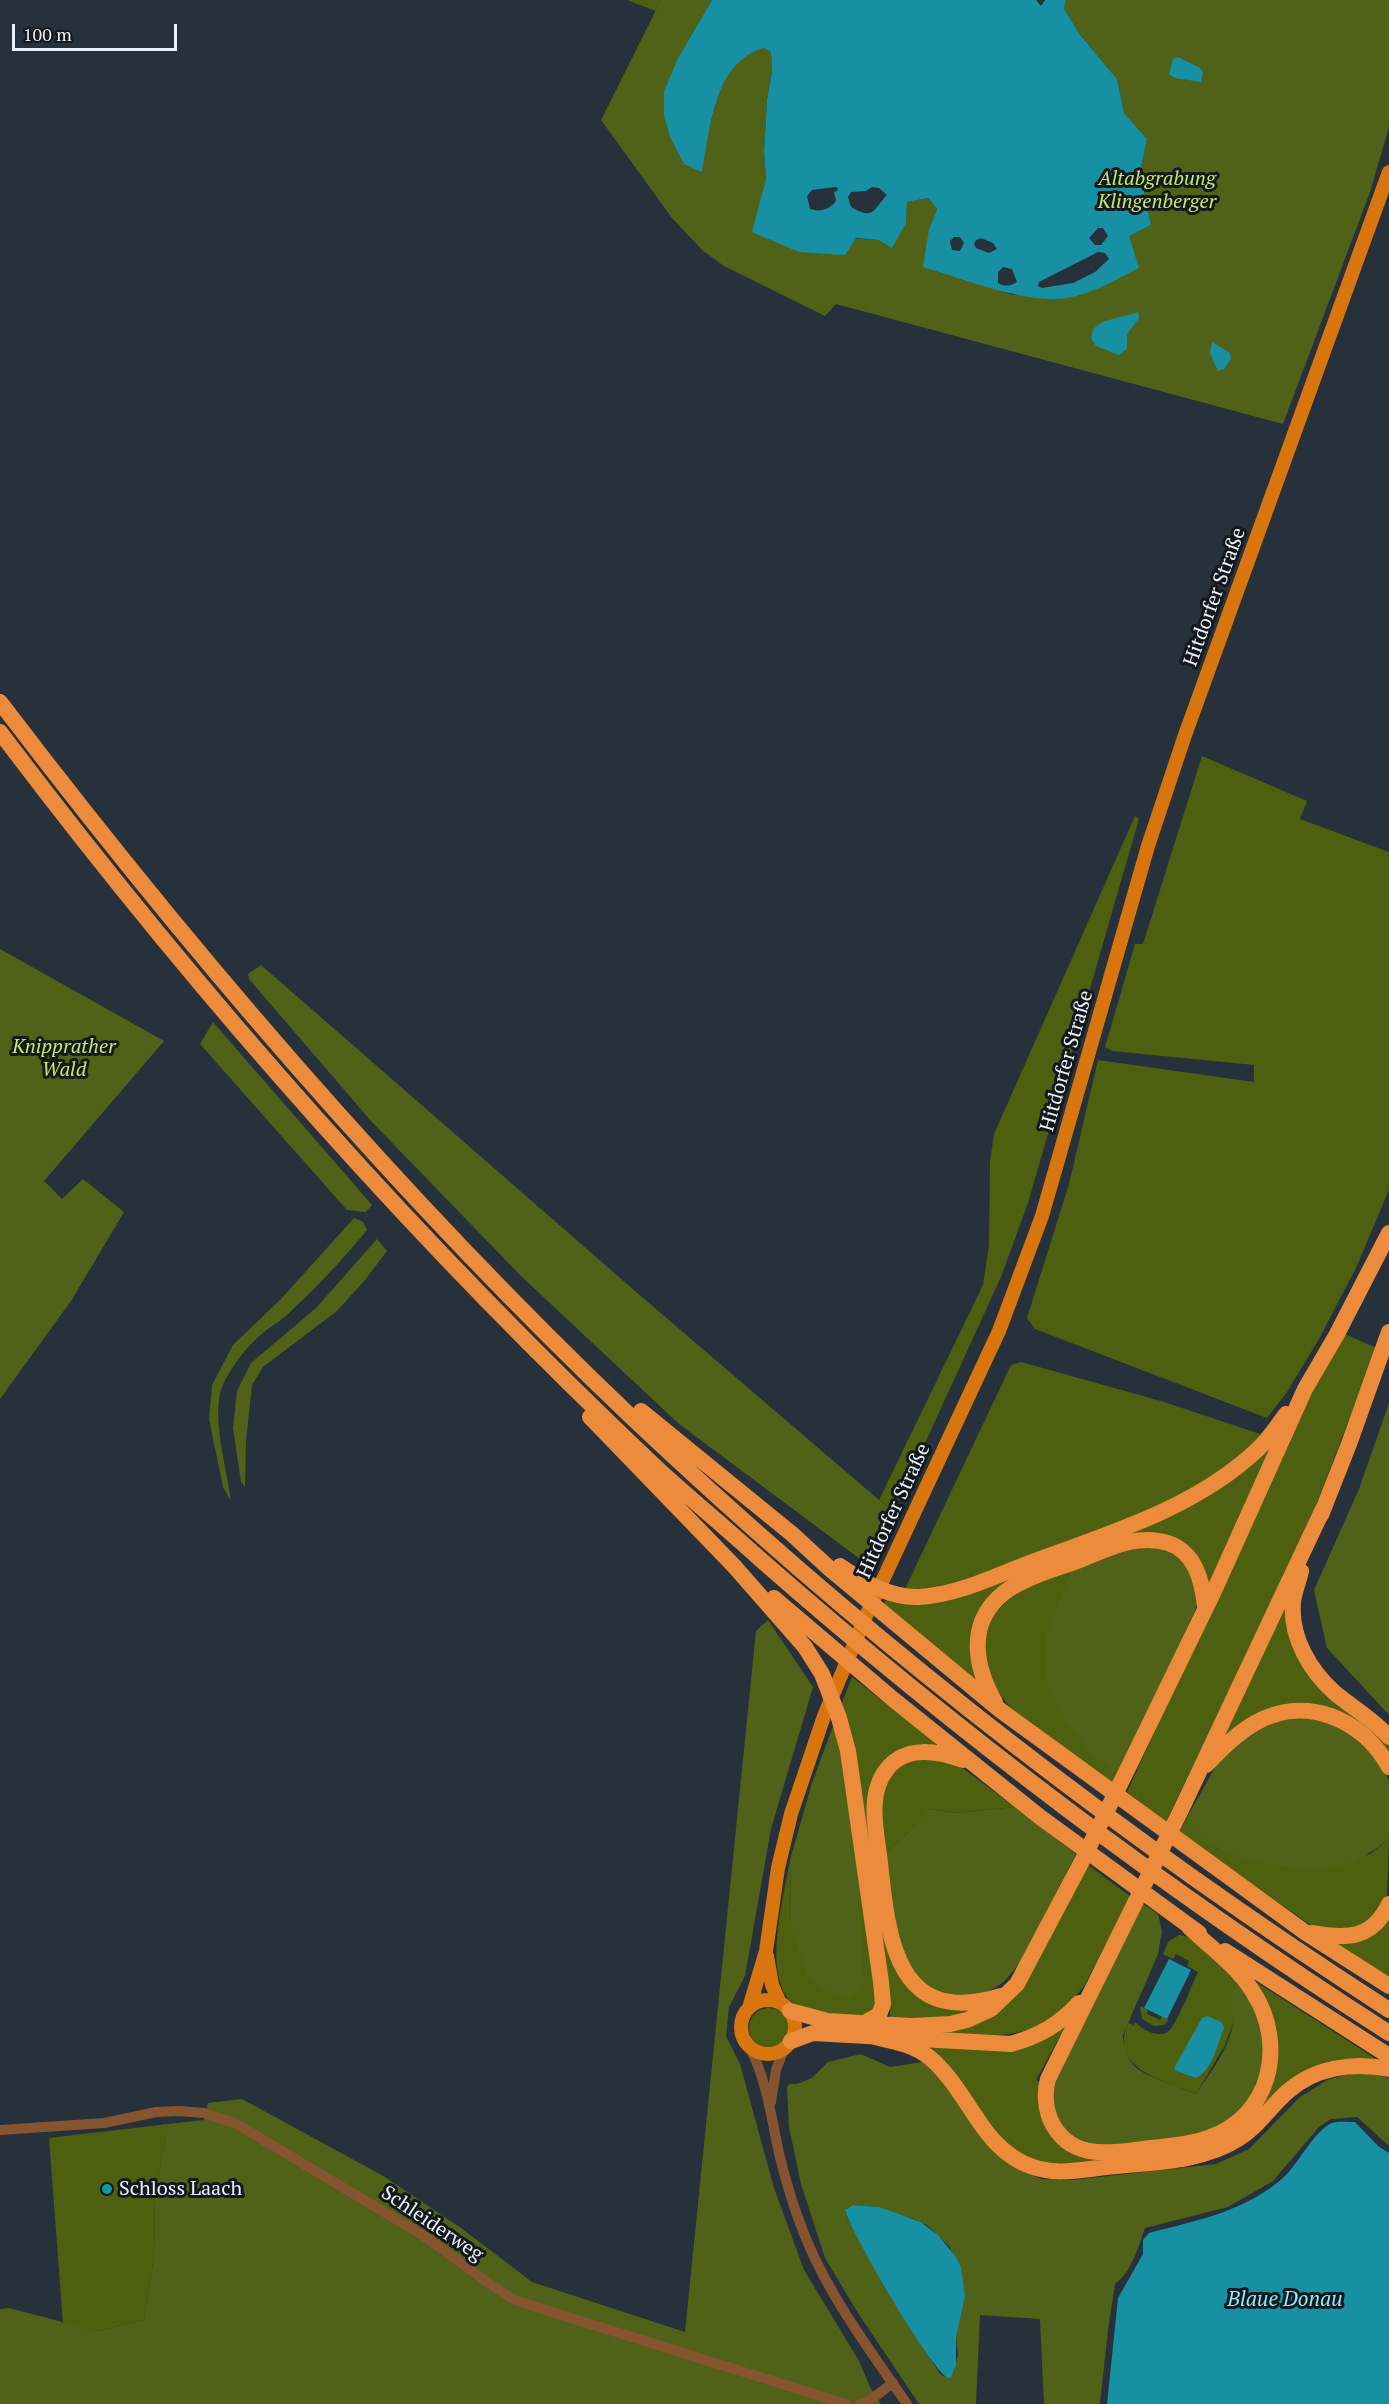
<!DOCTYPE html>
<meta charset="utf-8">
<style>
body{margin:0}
#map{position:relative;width:1389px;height:2404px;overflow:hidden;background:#26313c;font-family:"PT Serif",serif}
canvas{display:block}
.scale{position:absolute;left:12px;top:24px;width:165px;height:27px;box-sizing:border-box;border:3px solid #eaf1f8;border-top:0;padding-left:8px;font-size:18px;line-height:21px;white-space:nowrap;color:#eaf1f8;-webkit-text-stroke:4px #13181d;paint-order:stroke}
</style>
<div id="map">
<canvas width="1389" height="2404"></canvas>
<div class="scale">100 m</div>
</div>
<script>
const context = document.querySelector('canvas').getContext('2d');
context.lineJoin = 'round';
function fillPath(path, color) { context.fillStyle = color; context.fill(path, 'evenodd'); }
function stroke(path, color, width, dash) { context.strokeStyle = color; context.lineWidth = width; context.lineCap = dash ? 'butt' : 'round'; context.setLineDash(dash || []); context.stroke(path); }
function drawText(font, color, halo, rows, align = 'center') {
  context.font = font + ' "PT Serif",serif'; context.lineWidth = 6; context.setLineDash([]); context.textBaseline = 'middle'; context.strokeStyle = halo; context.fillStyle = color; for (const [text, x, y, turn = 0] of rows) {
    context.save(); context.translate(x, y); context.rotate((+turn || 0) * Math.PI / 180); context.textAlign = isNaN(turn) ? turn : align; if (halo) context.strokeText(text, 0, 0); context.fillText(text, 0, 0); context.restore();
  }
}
fillPath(new Path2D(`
 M627,0H661L656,11Z
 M1202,756L1307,801L1300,819L1389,852V1190L1356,1268L1319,1339L1287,1392L1267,1418L1035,1329L1027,1318L1069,1184L1098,1060L1254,1082V1065L1112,1051L1105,1047L1135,944H1143Z
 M1135,816L1139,819L1028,1203L1001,1277L894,1511L879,1500L983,1285L989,1245L990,1161L994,1134Z
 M1342,1333L1377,1348L1309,1523L1166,1822L1127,1792L1306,1402Z
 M1021,1362L1161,1401L1263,1435L1238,1460L1169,1503L976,1579L927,1589H905L1011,1365Z
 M1276,1442L1209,1590L1128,1538L987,1607L980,1683L883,1606L887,1597L898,1600L1151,1522Z
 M1067,1570L1119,1772L1113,1786L1009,1706L989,1679L982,1649L992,1616L1007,1601L1029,1586Z
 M1286,1598L1292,1638L1382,1737L1389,1746V1755L1366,1727L1349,1716L1219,1745Z
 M852,1677L936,1743L937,1747L894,1757L871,1827L975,2007L967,2016L891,2019L841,1705Z
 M925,1756L961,1767L1015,1807L956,1813L930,1809L908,1833L883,1855C880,1825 872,1788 899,1766C905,1761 917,1759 925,1756Z
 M1185,1821L1218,1849L1258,1861L1303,1868L1370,1854L1389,1839L1387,1897L1385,1903L1357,1931L1319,1928L1309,1924L1179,1833Z
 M790,1860L791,1928L859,1864L879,2003L871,2015C855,2017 841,2015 825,2012C818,2011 808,2011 802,2008C757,1991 784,1897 790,1860Z
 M1087,1864L1131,1897L1084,1986C1037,2047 995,2036 927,2032L1029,1978Z
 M1389,1917V1979L1336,1943Z
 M1179,1935C1196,1934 1228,1972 1241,1985L1233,2024L1225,2045L1196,2094C1165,2081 1108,2069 1128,2023L1134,2025L1135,2022C1143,2030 1158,2039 1169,2031C1176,2025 1193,1983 1198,1972L1187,1966L1189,1961L1176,1954L1173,1959L1163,1954L1168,1942Z
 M1253,1980L1376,2059H1342L1329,2062L1244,2127L1076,2165L1045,2164L1011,2149L929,2048L928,2046L954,2048L1067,2023L1036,2080L1042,2083C1042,2111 1041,2132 1065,2150L1273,2079C1285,2039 1276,2014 1253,1980Z
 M1140,2006L1148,2010L1147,2014L1160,2020L1162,2016L1169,2020L1164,2025L1154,2026L1142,2019Z
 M749 2028a20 20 0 1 1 40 0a20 20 0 1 1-40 0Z
 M168,2124L155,2193L154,2257L144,2320L97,2331L63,2324L49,2138Z`), '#4c600f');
fillPath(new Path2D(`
 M661,0H712L678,58L674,70L701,172C710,130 714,61 764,47L771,52L772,72L767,99L764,151L766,179L753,232L879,240L906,223L907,202L928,198L937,209L929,229L979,283L1013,295L1088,292L1129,235L1151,225L1140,171L1147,139L1124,113L1117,79L1081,36L1064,9L1066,0H1389V127L1370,192L1283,424L836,304L825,316L724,266L702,250L672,218L601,120Z
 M0,949L164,1041L44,1181L62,1199L83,1179L124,1212L71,1301L0,1399Z
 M261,965L635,1291L879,1500L894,1511L868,1565L679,1424L521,1276L371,1121L249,979L248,974Z
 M213,1022L372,1205L366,1212L347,1210L200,1044Z
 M354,1218L363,1222L367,1230C344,1258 319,1285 292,1310C284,1319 273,1325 263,1333C247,1346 230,1368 222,1387C211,1417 227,1469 231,1501L223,1487L209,1419L212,1385L233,1345L281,1299Z
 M377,1239L387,1251L365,1280L337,1311L263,1367L252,1385L246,1441L245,1487L241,1482L233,1428L237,1391L251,1363L316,1308Z
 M1389,1403V1715L1327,1648L1314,1590L1359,1489Z
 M1129,1546H1161L1188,1562L1198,1599L1195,1611L1119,1772L1094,1758L1065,1720L1046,1681L1047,1633L1069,1576L1067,1570Z
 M768,1620L813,1687L771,1829L745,1976L729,2007L726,2036L740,2064L774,2188L804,2270L859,2361L870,2387L881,2404H0V2309L9,2308L97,2331L144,2320L154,2257L155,2193L168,2124L204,2120L208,2103L242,2099L385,2177L461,2228L532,2282L685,2332L756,1631Z
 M1287,1716L1334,1720L1382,1763L1389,1781V1839C1373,1851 1356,1863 1336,1867C1310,1874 1240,1861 1217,1848C1205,1842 1195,1830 1185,1821L1217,1764L1249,1732Z
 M836,1718L858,1846L864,1989L849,1998L823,1990L807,1974L791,1928L790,1860L812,1783Z
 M1015,1807L1076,1854L1023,1958C1016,1967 1010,1976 1002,1983C968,2009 919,1991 901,1955C897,1947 897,1936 896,1927C891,1903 887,1879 883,1855L908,1833L929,1809L956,1813Z
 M1143,1904L1158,1914L1162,1931L1158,1954L1123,2035C1123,2046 1128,2062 1138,2069C1150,2078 1181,2088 1196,2094C1209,2074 1230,2048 1233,2023C1234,2008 1228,1999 1235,1986L1241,1985L1260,2013L1266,2058L1247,2104L1220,2127L1188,2138L1095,2146L1070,2137L1054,2115L1052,2086Z
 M861,2054L890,2067L922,2062L946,2084L986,2143L1009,2163L1041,2179L1072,2180L1216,2164L1249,2149L1299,2098L1327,2080L1360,2071L1389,2078V2146L1357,2117L1331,2119L1319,2127L1273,2181L1228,2207L1145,2228C1138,2248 1132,2271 1115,2284L1108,2330L1100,2404H1044L1040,2319L980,2315L976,2404H919L858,2313L825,2258L801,2184L789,2127L787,2087L790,2084H797L812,2078L828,2062ZM853,2205L879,2207L903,2217L912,2218L927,2225L950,2247L965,2297L956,2338L958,2355L953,2374L945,2377L940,2374L897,2306L847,2217L845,2210Z`), '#4f6218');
fillPath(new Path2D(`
 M712,0H1036L1041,6L1045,0H1066L1064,9L1081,36L1117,79L1124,113L1147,139L1140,172L1151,225L1129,236L1139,268C1117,279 1092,294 1067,298C1024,304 965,279 923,267L929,229L937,209L928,198L907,202L906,223L892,248L879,240L856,238L845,255L799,252L752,232L766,179L764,151L767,99L772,72L771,52L764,48C714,61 710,130 702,172L684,164L670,137L664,115V92L678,58ZM835,187L838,188L837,191L834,192L836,201C829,210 821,212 810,209L807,196L812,190ZM872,187L879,188L887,195C873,209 875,221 851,207L848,197L851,192L866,191ZM1098,228H1103L1108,236L1101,245H1095L1089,238ZM954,237H960L964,243L960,251L952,250L950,241ZM981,238L993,243L997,249L989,253L976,248L974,244L976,240ZM1098,252L1105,253L1109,259L1095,272L1073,283L1042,288L1038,286L1039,282ZM1003,267L1012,269L1017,282C1011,286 1005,287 998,283V272Z
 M1178,57L1200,68L1203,72L1201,82L1175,78L1169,74L1173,59Z
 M1138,312L1139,318L1127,334V349L1119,355L1096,346L1091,338L1093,329L1102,322Z
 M1212,342L1230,353L1231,359L1224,369L1218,371L1210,353Z
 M1169,1959L1191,1970L1167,2019L1144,2008Z
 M1207,2016L1221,2022L1224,2028C1217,2045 1213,2069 1196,2078L1176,2071L1174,2068L1202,2018Z
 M1355,2122L1378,2146L1389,2153V2404H1107L1118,2298L1143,2254V2240L1149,2233C1198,2220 1248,2211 1286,2175C1298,2163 1317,2128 1332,2123C1338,2121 1348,2122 1355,2122Z
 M853,2205L879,2207L921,2222L938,2235L956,2257L961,2267L965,2297L956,2338V2365L951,2378H948C931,2370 851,2233 845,2210Z`), '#1890a3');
stroke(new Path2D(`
 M750,2048C767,2081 771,2117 779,2153C784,2174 790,2195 797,2215C821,2286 865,2343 907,2404
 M771,2102L776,2070L784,2049
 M0,2130L104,2123L156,2112L179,2111L204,2113L235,2123L416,2231C451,2253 481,2281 517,2301L846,2404
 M860,2404L869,2401L893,2383`), '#865530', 10);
stroke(new Path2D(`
 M767,1956L772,1985L780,2003
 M741 2027a27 27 0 1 1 54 0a27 27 0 1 1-54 0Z
 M749,2008L766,1951L778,1868L791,1814L824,1716L866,1616L999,1331L1042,1216L1148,846L1185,735L1389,172`), '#d9750e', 14);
stroke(new Path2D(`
 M0,702C204,970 426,1227 673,1456C895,1662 1135,1846 1389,2010
 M0,732C199,996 419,1244 659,1470C692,1500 727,1529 760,1559C958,1733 1167,1891 1389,2033
 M641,1411L792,1534L830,1569L1000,1710L1306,1933L1389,1986
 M590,1417L734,1566L805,1647L822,1674L839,1718L848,1751L881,1982L883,2004L879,2015L866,2022
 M1321,1515L1349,1444L1389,1332
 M840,1566C863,1582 890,1598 919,1597C956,1595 993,1577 1027,1564C1107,1534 1195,1509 1258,1449C1269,1439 1277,1426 1286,1414
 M1301,1571C1299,1581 1294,1592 1293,1602C1290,1637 1310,1671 1335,1693C1353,1708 1373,1719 1389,1737
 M774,1598L894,1700L1040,1817L1199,1933
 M995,1702C976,1669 967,1628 998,1598C1017,1579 1056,1569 1080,1560C1108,1549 1137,1533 1168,1543C1195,1552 1202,1580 1205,1606
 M963,1760C937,1751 906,1745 887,1769C866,1795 877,1834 880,1863C888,1940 897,2028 1001,1996
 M1206,1765C1221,1750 1236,1734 1255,1723C1305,1694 1363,1719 1389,1767
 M1189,1927C1210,1947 1238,1967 1253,1992C1287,2044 1271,2117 1208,2138C1189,2145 1169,2146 1150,2148C1111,2153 1069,2162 1050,2119C1045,2105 1044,2093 1048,2079L1181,1810L1325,1505
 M1311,1933C1346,1939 1372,1940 1389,1904
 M1225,1951L1389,2056
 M790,2011L828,2021L911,2026L950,2024L967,2020L991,2009L1017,1984L1081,1863L1132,1760L1214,1591L1305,1389L1337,1334L1389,1233
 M871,2036C892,2041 913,2044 930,2058C974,2095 984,2164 1052,2171C1069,2173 1089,2169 1106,2167C1150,2162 1200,2163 1238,2139C1258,2127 1270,2107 1287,2092C1315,2067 1353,2062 1389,2069
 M791,2041L813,2033L1011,2044C1039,2036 1059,2025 1079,2003`), '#eb8b3b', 16);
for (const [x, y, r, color] of [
 [107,2189,6,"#0f9aa8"]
]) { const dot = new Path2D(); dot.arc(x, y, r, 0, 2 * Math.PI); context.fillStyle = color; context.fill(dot); stroke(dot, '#13181d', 2); }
drawText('italic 20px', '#c5e86e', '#13181d', [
 ["Altabgrabung",1157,179],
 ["Klingenberger",1157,202],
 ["Knipprather",64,1047],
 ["Wald",64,1070]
]);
drawText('20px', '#eaf1f8', '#13181d', [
 ["Hitdorfer Straße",1215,597,-70],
 ["Hitdorfer Straße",1067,1061,-74],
 ["Hitdorfer Straße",894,1511,-65],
 ["Schleiderweg",432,2224,34]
]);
drawText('20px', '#eaf1f8', '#13181d', [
 ["Schloss Laach",119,2189]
], 'left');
drawText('italic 21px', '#8debfd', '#13181d', [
 ["Blaue Donau",1285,2300]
]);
</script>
